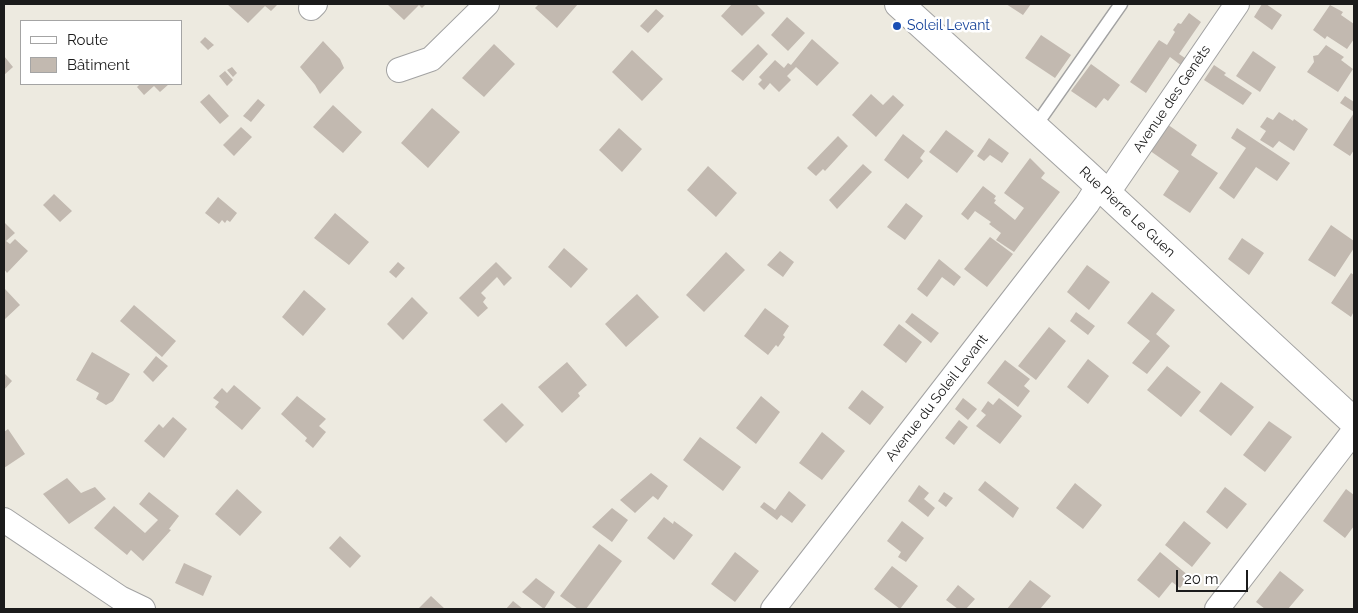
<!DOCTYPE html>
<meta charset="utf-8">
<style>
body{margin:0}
#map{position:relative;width:1358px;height:613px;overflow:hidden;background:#edeae0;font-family:Raleway,sans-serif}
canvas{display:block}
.frame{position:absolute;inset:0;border:5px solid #1b1b1b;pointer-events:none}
.legend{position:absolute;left:20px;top:20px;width:162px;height:65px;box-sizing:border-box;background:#fff;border:1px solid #a4a4a4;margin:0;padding:6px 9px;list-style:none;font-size:15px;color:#1b1b1b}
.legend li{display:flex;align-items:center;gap:10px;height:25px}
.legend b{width:25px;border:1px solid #a4a4a4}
.scale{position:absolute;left:1176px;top:570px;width:72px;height:22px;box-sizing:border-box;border:2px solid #1b1b1b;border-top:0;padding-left:6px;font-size:15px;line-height:18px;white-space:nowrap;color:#1b1b1b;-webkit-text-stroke:4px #fff;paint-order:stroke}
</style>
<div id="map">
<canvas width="1358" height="613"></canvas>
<div class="frame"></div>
<ul class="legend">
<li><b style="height:6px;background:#fff"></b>Route</li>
<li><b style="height:14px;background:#c2b9b0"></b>Bâtiment</li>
</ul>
<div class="scale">20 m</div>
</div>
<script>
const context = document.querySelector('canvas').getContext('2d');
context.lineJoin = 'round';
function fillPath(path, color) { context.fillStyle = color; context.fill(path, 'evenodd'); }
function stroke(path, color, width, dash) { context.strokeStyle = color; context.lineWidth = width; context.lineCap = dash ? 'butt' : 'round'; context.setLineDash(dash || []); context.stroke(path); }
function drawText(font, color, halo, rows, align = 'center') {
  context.font = font + ' Raleway,sans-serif'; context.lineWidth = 5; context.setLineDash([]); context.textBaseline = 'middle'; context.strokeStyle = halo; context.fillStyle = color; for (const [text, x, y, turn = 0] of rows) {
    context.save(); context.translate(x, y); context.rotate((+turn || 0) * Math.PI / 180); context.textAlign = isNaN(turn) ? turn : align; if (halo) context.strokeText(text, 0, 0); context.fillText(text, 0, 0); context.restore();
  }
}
fillPath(new Path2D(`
 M227,4H278L271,11L265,6L248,23Z
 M387,4H426L422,8L419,5L404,20Z
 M539,4H578L557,28L535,8Z
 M732,4H756L765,13L742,36L721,16Z
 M1006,4H1031L1023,15Z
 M1262,4H1266L1282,15L1272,30L1254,17Z
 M1330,5L1343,12L1341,15L1354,24V39L1347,49L1327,36L1325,39L1313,30Z
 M656,9L664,16L648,33L640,26Z
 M1189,13L1201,22L1179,54L1191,62L1186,69L1170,57L1146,93L1130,82L1159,40L1167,45L1175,32L1173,30L1178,23L1181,24Z
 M787,17L805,33L788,51L771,35Z
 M1041,35L1071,55L1055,78L1025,58Z
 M205,37L214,45L208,50L200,42Z
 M812,39L839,63L817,86L796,67L787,76L791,80L779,92L770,83L764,90L758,84L762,80L759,77L775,60L784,68L788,63L791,65Z
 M323,41L340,59L344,68L320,94L315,85L300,67Z
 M494,44L515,64L484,97L462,78Z
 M758,44L768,54L743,81L731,71Z
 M1326,45L1344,57L1341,60L1353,69L1338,92L1307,72L1314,62L1313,56L1318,55Z
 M632,50L663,79L642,101L612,72Z
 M1253,51L1276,67L1260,92L1236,76Z
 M4,56L13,67L4,75Z
 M1091,64L1120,85L1108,101L1104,98L1096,108L1071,91Z
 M1214,65L1226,73L1224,75L1252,93L1243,105L1204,80Z
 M232,67L237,73L233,77L227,70Z
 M225,71L233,80L227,86L219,76Z
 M140,84H169L160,92L154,86L144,95L137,87Z
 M209,94L229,116L220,124L200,102Z
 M871,94L883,105L893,95L904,105L876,137L852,115Z
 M1345,96L1354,102V112L1340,103Z
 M258,99L265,105L251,122L243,116Z
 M333,105L362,132L343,153L313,127Z
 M432,108L460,132L428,168L401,143Z
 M1279,112L1293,121L1294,119L1308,129L1294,151L1279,141L1273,148L1260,140L1266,131L1260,127L1267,117L1273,120Z
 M1354,113V150L1350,156L1333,145Z
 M1164,122L1197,145L1191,155L1218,173L1190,213L1163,195L1179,171L1146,148Z
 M241,127L252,137L234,156L223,145Z
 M619,128L642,149L622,172L599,150Z
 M1237,128L1290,163L1277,181L1256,167L1234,199L1219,188L1246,148L1231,138Z
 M946,130L974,151L957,173L929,152Z
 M903,134L925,151L920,158L923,161L908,179L884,160Z
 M838,136L848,146L825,171L823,169L816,176L807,168Z
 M989,138L1009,153L1002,163L990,155L984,161L977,156Z
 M1030,158L1045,173L1041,178L1060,192L1014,252L996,240L1001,233L989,224L991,222L975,211L968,220L961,214L983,186L996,196L994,199L996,200L994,203L1015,220L1024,208L1004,193Z
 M863,164L872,172L837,209L829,200Z
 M708,166L737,193L716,217L687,190Z
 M54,194L72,211L60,222L43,205Z
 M218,197L237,213L230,222L227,220L225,223L222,220L219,224L205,213Z
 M906,203L923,216L905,240L887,227Z
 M335,213L369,242L349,265L314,238Z
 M4,222L15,233L6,241L10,244L15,239L28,251L7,273L4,269Z
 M1331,225L1354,241V248L1335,277L1308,260Z
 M990,237L1013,254L987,287L964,269Z
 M1242,238L1264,253L1249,275L1228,259Z
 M564,248L588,269L571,288L548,267Z
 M780,251L794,262L783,277L767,265Z
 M726,252L745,270L704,312L686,295Z
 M939,259L961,277L954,286L942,277L927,297L917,289Z
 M398,262L405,268L396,278L389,272Z
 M496,262L512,278L504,286L497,277L481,293L486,298L483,302L488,308L478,317L459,298Z
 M1087,265L1110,282L1089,310L1067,292Z
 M1351,273L1354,275V311L1351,317L1331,303Z
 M5,289L20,305L4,320V290Z
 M304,290L326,309L303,336L282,317Z
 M1152,292L1175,310L1156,334L1170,346L1147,374L1132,363L1150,341L1127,323Z
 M637,294L659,317L626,347L605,324Z
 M412,297L428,313L403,340L387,324Z
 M134,305L176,341L162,357L120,321Z
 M765,308L789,326L783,335L785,337L778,347L776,345L768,355L744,336Z
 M1076,312L1095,326L1088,335L1070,321Z
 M912,313L939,333L931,343L905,322Z
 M899,324L922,342L906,363L883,345Z
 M1049,327L1066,341L1036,380L1018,366Z
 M92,352L130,374L113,401L106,405L96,399L99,393L76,380Z
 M156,356L168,366L153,382L143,372Z
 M1088,359L1109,376L1088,404L1067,387Z
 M1005,360L1030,379L1024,386L1030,391L1018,407L987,383Z
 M567,362L587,385L578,393L580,396L562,413L538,387Z
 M1167,366L1201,392L1181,417L1147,390Z
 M4,373L12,381L4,390Z
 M1221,382L1254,407L1231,436L1199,411Z
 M234,385L261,408L242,430L215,407L219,402L213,398L222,388L227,393Z
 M862,390L884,407L870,425L848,408Z
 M297,396L326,419L319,426L326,432L313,448L305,441L307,438L281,414Z
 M761,396L780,412L756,444L736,428Z
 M963,398L977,409L968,420L955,409Z
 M999,398L1022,416L1000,444L976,426L986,415L981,411L988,401L993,405Z
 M502,403L524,425L506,443L483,420Z
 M173,417L187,429L164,458L144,441L159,424L163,428Z
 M959,420L968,427L954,445L945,438Z
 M1269,421L1292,437L1265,472L1243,455Z
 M8,429L25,454L4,468V432Z
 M822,432L845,451L822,480L799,463Z
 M700,437L741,467L723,491L683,460Z
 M651,473L668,486L658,500L653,496L635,513L620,500Z
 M67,478L81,493L95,487L106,499L69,524L43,494Z
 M985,481L1019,508L1013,518L978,490Z
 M1075,483L1102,505L1083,529L1056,508Z
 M919,485L929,493L924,499L935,508L928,517L908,501Z
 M1225,487L1247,504L1227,529L1206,512Z
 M237,489L262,512L240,536L215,514Z
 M1346,489L1354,495V526L1345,538L1323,521Z
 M789,491L806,505L792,523L781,515L777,520L760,507L764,502L775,510Z
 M149,492L179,516L169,529L171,530L143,561L131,550L127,555L94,528L114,506L145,533L158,520L139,504Z
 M944,492L953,498L946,507L938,501Z
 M612,508L628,520L612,542L592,527Z
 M664,517L673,524L674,521L693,535L674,560L647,538Z
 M902,521L924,538L906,562L898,557L901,552L887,541Z
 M1184,521L1211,543L1192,567L1165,545Z
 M340,536L361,556L350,568L329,548Z
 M599,544L622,561L586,609H578L560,596Z
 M735,552L759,571L735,602L711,584Z
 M1160,552L1189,576L1180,588L1172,582L1159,598L1137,580Z
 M184,563L212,576L203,596L175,583Z
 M892,566L918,586L900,609L874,589Z
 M1280,571L1304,590L1288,609H1265L1256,602Z
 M536,578L555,592L544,609L522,592Z
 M1030,580L1051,596L1040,609H1007Z
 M958,585L975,599L966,609H958L946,600Z
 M431,596L445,609H421L419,608Z
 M513,601L523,609H506Z`), '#c2b9b0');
const service = new Path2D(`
 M1034,128L1121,4`);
const minor = new Path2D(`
 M311,8L315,4
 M399,70L431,59L487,4
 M1107,194L1237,4
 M4,520L120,598L143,609
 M773,609L1087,204L1099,185
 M1217,609L1354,431`);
const tertiary = new Path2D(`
 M899,4L1083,171L1354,422`);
stroke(service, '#a2a2a2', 15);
stroke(minor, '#a2a2a2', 26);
stroke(tertiary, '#a2a2a2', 30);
stroke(service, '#fff', 12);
stroke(minor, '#fff', 24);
stroke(tertiary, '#fff', 28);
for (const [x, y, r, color] of [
 [897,26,5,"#1a4fb4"]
]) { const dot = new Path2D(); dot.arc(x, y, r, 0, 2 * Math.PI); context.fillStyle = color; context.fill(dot); stroke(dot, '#fff', 2); }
drawText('14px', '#164399', '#fff', [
 ["Soleil Levant",907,26]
], 'left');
drawText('14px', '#1b1b1b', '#fff', [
 ["Avenue des Genêts",1172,99,-56],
 ["Rue Pierre Le Guen",1127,212,43],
 ["Avenue du Soleil Levant",937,398,-52]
]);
</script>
